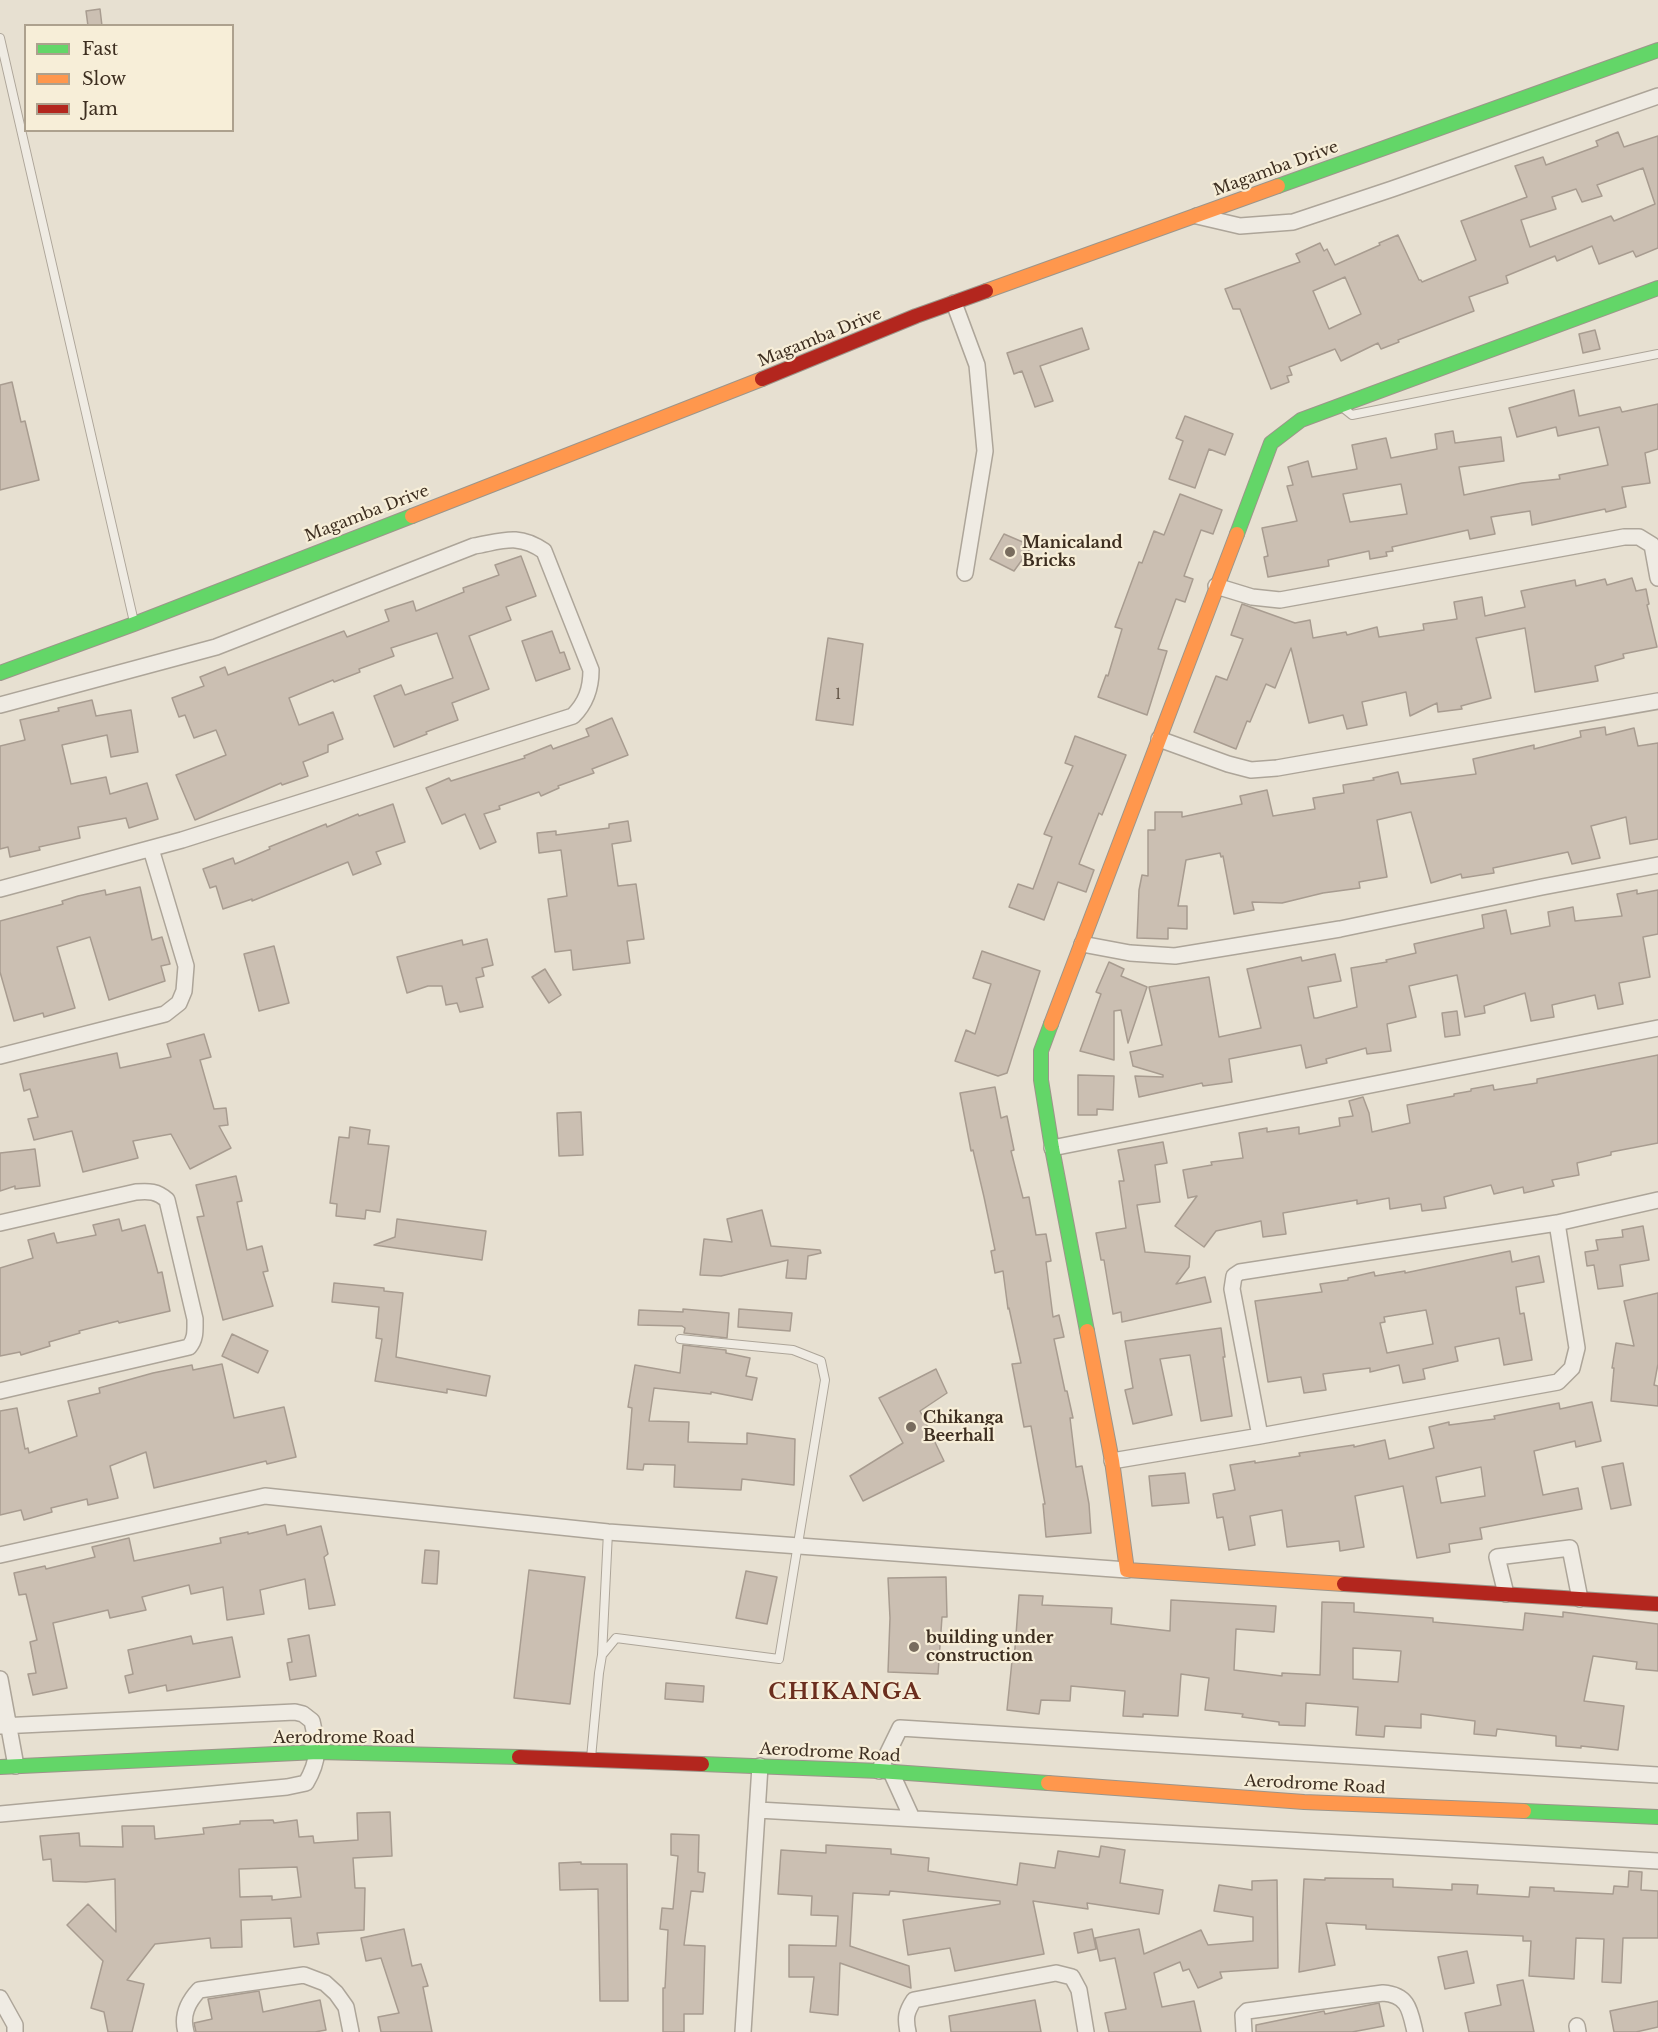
<!DOCTYPE html>
<style>
body{margin:0}
#map{position:relative;width:1658px;height:2032px;overflow:hidden;background:#e7e0d1;font-family:"Libre Baskerville",serif}
canvas{display:block}
.legend{position:absolute;left:24px;top:24px;width:210px;height:108px;box-sizing:border-box;background:#f7eed8;border:2px solid #ada18e;margin:0;padding:8px 10px;list-style:none;font-size:18px;color:#3d2e20}
.legend li{display:flex;align-items:center;gap:12px;height:30px}
.legend b{width:30px;border:2px solid #ada18e}
</style>
<div id="map">
<canvas width="1658" height="2032"></canvas>
<ul class="legend">
<li><b style="height:8px;background:#63d668"></b>Fast</li>
<li><b style="height:8px;background:#ff974d"></b>Slow</li>
<li><b style="height:8px;background:#b3261e"></b>Jam</li>
</ul>
</div>
<script>
const context = document.querySelector('canvas').getContext('2d');
context.lineJoin = 'round';
function fillPath(path, color) { context.fillStyle = color; context.fill(path, 'evenodd'); }
function stroke(path, color, width, dash) { context.strokeStyle = color; context.lineWidth = width; context.lineCap = dash ? 'butt' : 'round'; context.setLineDash(dash || []); context.stroke(path); }
function drawText(font, color, halo, rows, align = 'center') {
  context.font = font + ' "Libre Baskerville",serif'; context.lineWidth = 4.5; context.setLineDash([]); context.textBaseline = 'middle'; context.strokeStyle = halo; context.fillStyle = color; for (const [text, x, y, turn = 0] of rows) {
    context.save(); context.translate(x, y); context.rotate((+turn || 0) * Math.PI / 180); context.textAlign = isNaN(turn) ? turn : align; if (halo) context.strokeText(text, 0, 0); context.fillText(text, 0, 0); context.restore();
  }
}
const building = new Path2D(`
 M100,9L102,26H88L86,11Z
 M1618,132L1624,147L1658,136V248L1636,257L1633,251L1599,264L1592,246L1557,261L1555,256L1506,276L1508,283L1469,297L1474,311L1398,340L1399,342L1381,349L1378,343L1341,361L1335,349L1289,367L1292,375L1287,376L1289,382L1271,389L1240,309H1233L1225,289L1300,262L1296,254L1320,243L1324,251L1327,249L1335,265L1380,245L1379,243L1398,235L1419,280H1421L1422,282L1476,260L1461,221L1527,197L1515,166L1543,157L1546,165L1598,146L1596,141ZM1643,168L1655,204L1614,221L1611,216L1530,247L1521,220L1556,209L1552,197L1576,189L1582,202L1602,196L1597,185ZM1345,277L1361,314L1329,329L1313,291Z
 M1082,328L1089,349L1040,366L1053,401L1035,407L1022,371L1014,374L1007,353Z
 M1595,330L1600,349L1583,353L1579,334Z
 M12,382L21,422L25,421L39,480L0,490V385Z
 M1574,390L1579,416L1620,407L1622,412L1658,404V449L1645,453L1650,483L1622,487L1626,507L1606,512L1605,509L1532,525L1530,511L1491,517L1495,534L1470,539L1468,530L1392,547L1393,551L1386,552L1387,556L1370,559L1369,551L1328,560L1329,566L1268,577L1264,557L1268,556L1262,528L1297,521L1287,486L1293,485L1288,467L1308,461L1312,477L1357,469L1352,445L1386,438L1391,458L1437,449L1435,434L1453,431L1455,443L1501,437L1504,461L1459,467L1464,495L1522,483L1560,479L1559,475L1608,465L1599,427L1558,436L1556,427L1517,437L1509,408ZM1401,484L1407,514L1350,522L1343,494Z
 M1185,416L1233,434L1225,455L1209,449L1195,488L1169,479L1183,441L1176,438Z
 M1180,494L1222,510L1213,534L1201,530L1184,576L1193,579L1185,602L1176,599L1158,649L1167,651L1147,715L1098,697L1106,675L1108,676L1122,629L1115,627L1139,562L1142,563L1154,531L1164,535Z
 M1004,534L1032,546L1014,571L990,559Z
 M521,556L536,596L506,607L511,620L469,636L489,689L452,703L458,720L426,732L427,734L394,747L374,696L401,685L405,695L453,678L437,633L391,648L394,656L359,669L360,672L334,682L333,680L289,698L299,725L333,712L343,739L328,745V752L303,762L308,776L282,785L281,783L195,820L176,775L226,755L216,730L194,738L185,715L179,717L172,698L204,686L200,677L225,667L228,675L344,631L347,637L389,621L385,610L413,601L416,611L464,592L463,588L499,575L495,565Z
 M1632,578L1636,591L1646,589L1649,604L1647,605L1657,647L1623,654L1624,658L1595,666L1598,681L1535,692L1525,628L1476,638L1491,698L1461,706L1462,709L1438,712L1437,703L1410,716L1406,692L1362,702L1367,725L1347,729L1343,715L1309,723L1291,648L1275,688L1266,684L1250,722L1247,721L1236,749L1194,732L1216,676L1227,680L1243,639L1231,635L1242,604L1295,623L1310,620L1313,638L1346,632L1347,635L1377,627L1379,637L1424,630L1423,624L1457,619L1454,602L1482,597L1485,616L1525,607L1521,591L1575,580L1576,586L1605,579L1607,585Z
 M552,631L560,653L564,652L570,669L536,681L522,641Z
 M828,638L863,644L853,725L816,720Z
 M92,700L96,716L131,710L138,752L111,757L107,735L62,745L71,784L106,777L110,794L147,783L158,819L129,828L126,818L78,827L80,838L39,847L40,850L10,857L8,847L0,849V746L25,740L20,720L59,711L58,708Z
 M612,718L628,755L592,769L594,773L558,786L559,788L541,796L539,792L499,806L500,809L484,814L496,842L480,849L465,814L442,824L426,788L449,778L451,781L525,758L524,756L551,745L553,749L589,736L586,729Z
 M1605,727L1606,735L1634,728L1638,746L1658,743V839L1630,844L1626,817L1591,826L1600,858L1572,864L1568,852L1493,868L1494,873L1462,878L1461,874L1431,883L1411,812L1377,820L1387,877L1359,882L1360,888L1323,893L1282,903L1252,902L1254,910L1234,914L1223,856L1221,857L1220,853L1186,860L1178,906H1187V929L1168,928V939L1137,938L1139,890L1142,875L1148,876V830H1155V812H1182V817L1242,804L1240,796L1267,790L1273,816L1315,809L1313,798L1344,793L1343,785L1374,780L1373,778L1398,772L1401,784L1476,774L1473,759L1534,745V749L1581,737L1580,731Z
 M1075,736L1126,755L1102,815L1099,813L1079,864L1094,870L1086,892L1058,882L1044,920L1009,907L1018,884L1033,889L1052,837L1044,834L1073,766L1065,763Z
 M393,804L405,842L376,852L381,864L353,875L348,862L252,901V899L223,909L216,886L210,888L203,869L233,858L235,864L270,849L269,847L326,824L327,827L358,814L359,816Z
 M628,821L631,841L612,844L618,886L636,884L644,939L627,941L630,963L573,970L571,950L555,952L548,899L567,896L561,850L539,853L537,833L556,831V835L609,828V824Z
 M140,887L152,940L162,937L170,964L161,966L165,981L109,1000L90,937L57,947L75,1008L44,1017L43,1013L14,1021L0,972V921L63,904L62,901L78,896L105,890L106,895Z
 M1637,890V894L1658,890V934L1643,937L1650,977L1619,983L1623,1004L1598,1009L1595,995L1552,1005L1554,1017L1531,1021L1525,993L1484,1006L1485,1013L1465,1017L1457,975L1409,986L1416,1017L1387,1024L1391,1051L1367,1054L1366,1048L1326,1059L1327,1063L1306,1068L1301,1045L1229,1059L1232,1082L1203,1086L1202,1083L1139,1097L1135,1076L1163,1077V1075L1133,1066L1130,1052L1162,1045L1149,987L1209,977L1219,1037L1261,1028L1247,969L1301,957L1302,961L1335,954L1341,981L1308,987L1314,1018H1317L1357,1007L1351,968L1387,962L1386,960L1416,953L1414,944L1484,928L1482,915L1506,910L1511,934L1550,926L1548,912L1573,907L1575,921L1622,916L1617,894Z
 M487,939L493,965L482,968L484,976L476,978L483,1007L460,1012L457,1003L446,1005L442,986H428L407,993L397,957L462,940L463,945Z
 M274,946L289,1003L259,1011L244,954Z
 M982,951L1040,971L1007,1073L998,1076L955,1061L966,1030L975,1034L991,984L973,978Z
 M1109,962L1124,969L1121,976L1147,987L1128,1043L1121,1010L1114,1011V1060L1080,1051L1101,994L1096,992Z
 M545,969L561,995L549,1003L532,977Z
 M1457,1011L1460,1035L1445,1037L1442,1013Z
 M204,1034L211,1057L200,1060L214,1109L226,1108L228,1125L219,1126L231,1148L190,1169L171,1134L133,1141L138,1158L83,1172L72,1131L34,1140L28,1119L38,1117L30,1089L24,1091L20,1074L117,1053L120,1068L171,1057L167,1044Z
 M1658,1055V1143L1611,1152V1155L1577,1163L1579,1175L1552,1180L1554,1186L1524,1193L1523,1187L1494,1194L1491,1185L1444,1197L1446,1208L1422,1211L1421,1204L1390,1209L1389,1198L1357,1204V1200L1283,1213L1286,1234L1263,1237L1261,1221L1216,1231L1204,1247L1175,1226L1197,1196L1188,1198L1183,1170L1212,1165L1211,1162L1243,1158L1239,1133L1267,1128V1132L1299,1127V1134L1340,1126L1339,1118L1353,1116L1349,1101L1363,1097L1369,1113L1372,1132L1410,1123L1407,1105L1454,1096V1094L1471,1091V1089L1493,1085L1494,1090L1537,1083V1079Z
 M1078,1075L1114,1076L1113,1110L1097,1109V1115H1078Z
 M995,1087L1001,1118L1007,1116L1014,1150L1011,1151L1023,1198L1029,1197L1036,1235L1046,1234L1051,1261L1046,1262L1053,1317L1059,1315L1064,1337L1054,1339L1065,1391H1067L1073,1418H1070L1076,1467L1082,1466L1089,1504L1091,1533L1046,1537L1043,1504H1045L1031,1426L1024,1427L1012,1364L1021,1363L1009,1308L1008,1309L1003,1271L995,1273L991,1251L995,1250L984,1197L973,1150L971,1151L960,1093Z
 M581,1112L583,1155L559,1156L557,1113Z
 M350,1127L370,1130L368,1144L389,1146L380,1212L366,1210L365,1219L336,1216L337,1204L330,1203L339,1137L349,1138Z
 M1163,1142L1167,1163L1155,1165L1160,1202L1137,1205L1145,1252L1190,1256L1189,1267L1176,1284L1205,1277L1211,1302L1122,1322L1121,1312L1113,1314L1104,1260H1101L1096,1233L1126,1228L1119,1181H1124L1118,1150Z
 M35,1149L40,1186L15,1189V1186L0,1191V1153Z
 M236,1176L242,1201L237,1202L247,1250L262,1246L268,1271L263,1272L273,1306L223,1320L197,1217L204,1216L196,1185Z
 M762,1210L771,1246L820,1250L821,1253L808,1256L806,1279L786,1278L788,1260L721,1276L700,1275L704,1239L732,1242L727,1219Z
 M119,1219L122,1231L145,1225L158,1273L162,1272L170,1311L119,1323L118,1321L79,1331L80,1333L49,1342L50,1346L21,1355L20,1352L0,1356V1268L33,1258L28,1240L54,1233L57,1243L96,1235L93,1225Z
 M397,1219L486,1231L482,1260L374,1245L395,1237Z
 M1643,1226L1649,1260L1620,1265L1623,1286L1598,1289L1594,1265L1587,1266L1585,1252L1598,1250L1596,1240L1623,1237L1622,1230Z
 M1510,1251L1512,1262L1539,1256L1544,1282L1516,1287L1520,1314L1524,1313L1532,1360L1504,1365L1499,1338L1455,1347L1458,1361L1423,1369L1425,1379L1403,1383L1399,1365L1370,1372V1368L1323,1374L1326,1390L1304,1393L1301,1377L1268,1382L1255,1301L1322,1292L1320,1284L1348,1280V1278L1374,1272L1375,1276L1405,1271V1273ZM1426,1310L1433,1344L1387,1353L1380,1323L1385,1322L1384,1317Z
 M334,1283L384,1288V1291L403,1293L396,1357L490,1376L486,1396L447,1389V1393L375,1381L382,1339L376,1338L379,1307L332,1302Z
 M1658,1293V1364L1654,1385L1658,1386V1406L1611,1401L1614,1368H1612L1616,1343L1634,1346L1624,1301Z
 M683,1309L729,1313L727,1338L684,1333L685,1328L682,1326L638,1325L639,1310L683,1312Z
 M739,1309L792,1313L790,1331L738,1327Z
 M1221,1328L1225,1357H1223L1232,1416L1201,1421L1190,1355L1160,1359L1172,1415L1133,1424L1125,1390L1133,1388L1125,1341Z
 M232,1334L268,1351L258,1373L222,1356Z
 M683,1345L726,1350V1353L750,1358L746,1376L757,1378L752,1400L711,1392V1394L654,1388L649,1421L689,1422L688,1442L747,1444V1433L795,1439L794,1485L742,1479L741,1490L674,1487L675,1465L644,1464L643,1470L627,1469L632,1408L628,1407L635,1365L680,1373Z
 M222,1364L234,1418L284,1407L296,1457L267,1464L266,1461L154,1488L146,1452L110,1466L118,1498L88,1505L87,1499L51,1508L52,1512L24,1520L21,1510L0,1515V1411L17,1408L25,1449L28,1448L29,1453L77,1436L68,1401L100,1393L99,1388L153,1373L192,1365L193,1370Z
 M936,1369L947,1393L920,1411L944,1461L863,1501L850,1476L903,1443L879,1398Z
 M1592,1402L1601,1441L1576,1447L1575,1441L1534,1451L1543,1495L1578,1488L1582,1509L1480,1528L1482,1539L1449,1544L1450,1552L1417,1558L1403,1486L1355,1496L1364,1547L1340,1551L1339,1541L1287,1547L1282,1510L1250,1516L1255,1545L1229,1550L1223,1517L1217,1518L1213,1494L1235,1490L1230,1465L1255,1461V1463L1300,1456L1299,1453L1354,1445V1447L1385,1440L1389,1459L1434,1448L1429,1427L1449,1422V1425L1495,1419L1494,1416L1559,1403L1560,1409ZM1481,1467L1485,1496L1441,1503L1436,1477Z
 M1623,1463L1631,1505L1611,1509L1602,1467Z
 M1185,1473L1189,1503L1152,1506L1149,1476Z
 M285,1525L287,1535L321,1526L328,1554L324,1557L335,1605L309,1609L305,1579L260,1590L264,1614L227,1620L223,1587L191,1594L189,1585L142,1597L146,1610L110,1618L108,1610L53,1623L67,1688L33,1695L28,1674L36,1673L30,1642L37,1640L26,1594L19,1595L14,1573L45,1566L46,1569L95,1557L92,1547L129,1538L134,1561L221,1543L220,1538L248,1532V1534Z
 M425,1550L439,1551L437,1584L422,1583Z
 M529,1570L585,1577L570,1704L514,1698Z
 M746,1571L777,1577L767,1624L736,1618Z
 M946,1577L947,1617H942L938,1674L888,1672L890,1618L888,1578Z
 M1019,1595L1043,1596L1042,1605L1112,1608L1111,1624L1170,1631L1171,1600L1276,1606L1274,1632L1236,1629L1234,1670L1282,1676V1673L1320,1675L1322,1602L1354,1603V1612L1433,1618V1622L1523,1630L1525,1613L1563,1617V1612L1658,1624V1671L1636,1669L1637,1662L1593,1656L1584,1701L1624,1706L1618,1750L1581,1746V1748L1556,1746V1736L1497,1729L1496,1736L1474,1734L1475,1721L1421,1714V1728L1385,1726L1384,1737L1356,1735L1358,1707L1306,1703L1305,1726L1279,1725V1722L1242,1717L1243,1714L1205,1710L1209,1678L1181,1674L1178,1716L1143,1714V1717L1123,1716L1125,1691L1071,1686L1070,1701L1041,1700L1039,1714L1007,1710L1012,1661H1014ZM1353,1648L1401,1651L1398,1682L1353,1679Z
 M309,1635L316,1676L290,1680L287,1663L292,1662L288,1639Z
 M191,1636L193,1644L232,1637L240,1677L167,1691L166,1685L129,1693L125,1676L133,1674L128,1650Z
 M666,1683L704,1686L703,1702L665,1699Z
 M390,1812L392,1856L353,1858L355,1888H365L364,1930L317,1933L319,1944L294,1947L291,1918L241,1920L242,1947L211,1948L210,1938L155,1944L127,1980L144,1984L132,2032H108L104,2012L91,2008L103,1961L67,1925L88,1904L116,1932L115,1879L86,1882L53,1881L51,1859L43,1860L40,1836L79,1833L80,1846L123,1847L122,1826H154L155,1839L204,1834L203,1828L240,1824V1821L273,1820L274,1823L297,1820L299,1837L313,1836L314,1843L358,1840L357,1813ZM297,1867L301,1897L272,1900V1896L240,1897L239,1869Z
 M671,1834L699,1835L698,1872L705,1873L703,1892L691,1891L684,1945L705,1946L703,2014H684V2032H663V1988H665L668,1930L660,1929L662,1908L673,1909L678,1856L671,1855Z
 M826,1845L891,1849V1854L929,1858L928,1871L1017,1885L1020,1863L1055,1868L1058,1851L1099,1857L1101,1846L1125,1850L1120,1883L1163,1890L1159,1914L1087,1903L1088,1909L1033,1901L1044,1954L955,1971L950,1948L908,1955L903,1920L1000,1904V1901L890,1891L889,1895L853,1893L850,1946L909,1966L911,1988L840,1963L838,2015L810,2012L814,1977H789V1945L836,1946L838,1916L811,1915L812,1896L778,1894L781,1850L826,1853Z
 M581,1862V1864H627L628,2001H600L598,1889L560,1890L559,1863Z
 M1629,1871L1642,1872L1641,1890L1658,1891V1938H1623L1621,1983L1602,1982L1604,1939L1576,1938L1574,1979L1529,1976L1531,1941H1523V1936L1366,1929V1925L1326,1923L1335,1965L1299,1972L1304,1879L1325,1880V1878L1393,1879V1887L1452,1890V1884L1478,1885L1477,1894L1529,1897L1530,1887L1554,1888V1891L1613,1894L1614,1886L1628,1887Z
 M1277,1880L1278,1968L1220,1972L1222,1978L1198,1988L1189,1969L1183,1971L1180,1962L1154,1973L1162,2007L1194,2001L1201,2032H1109L1105,2013L1126,2009L1115,1958L1100,1961L1095,1938L1139,1929L1144,1954L1201,1930L1208,1945L1253,1941V1917L1214,1911L1219,1885L1252,1890V1881Z
 M404,1929L412,1966L421,1964L428,1986L423,1987L432,2032H381L378,2017L399,2013L381,1958L366,1961L361,1938Z
 M1092,1929L1096,1949L1078,1953L1074,1933Z
 M1467,1951L1474,1983L1445,1989L1438,1957Z
 M1523,1980L1534,2032H1469L1465,2013L1501,2005L1497,1985Z
 M259,1991L263,2012L320,2000L326,2030L315,2032H196L194,2023L212,2019L208,1999Z
 M1035,2000L1041,2032H951L949,2016Z
 M1658,2001V2027L1636,2032H1614L1610,2011Z
 M1379,2003L1384,2026L1352,2032H1256V2025L1324,2011L1325,2014Z`);
fillPath(building, '#cbbfb2');
stroke(building, '#a89c90', 1.5);
const lane = new Path2D(`
 M0,38L134,622
 M1342,407L1352,415L1658,354
 M602,1655L608,1532
 M591,1758L599,1673L602,1655L616,1638L779,1659L825,1380L821,1361L793,1350L680,1339`);
const street = new Path2D(`
 M1197,216L1240,226L1293,222L1392,189L1658,96
 M954,303L977,365L985,451L965,573
 M1216,586L1252,597L1280,600L1624,537H1639L1652,545L1658,578
 M0,705L216,647L474,546C503,541 518,533 544,551L591,670C591,689 586,703 573,716L182,840L0,889
 M1159,739L1228,764L1251,770L1277,768L1658,701
 M1082,944L1130,953L1175,956L1340,929L1542,887L1658,865
 M0,1056L165,1014L179,1003L184,991L186,966L151,849
 M1052,1148L1658,1028
 M0,1223L136,1192C149,1191 157,1191 167,1200L195,1319C195,1330 196,1339 189,1347L0,1391
 M1260,1436L1232,1289L1234,1276L1240,1272L1557,1223
 M1112,1461L1260,1436L1558,1382L1572,1368L1577,1348L1557,1223L1658,1200
 M0,1555L265,1496L608,1532L1127,1570
 M1506,1594L1497,1557L1570,1548L1580,1599
 M0,1679L16,1766
 M0,1726L295,1712L303,1714L312,1721C318,1747 320,1759 306,1783L287,1787L0,1814
 M879,1771L900,1728L1658,1775
 M891,1772L912,1818
 M758,1810L1658,1861
 M0,1998L15,2025V2032
 M1577,2026L1578,2032
 M186,2032C181,2015 188,2002 199,1990L304,1975L325,1983L336,1993L346,2007L351,2032
 M743,2032L760,1766
 M908,2032C905,2018 906,2012 914,2000L1056,1973L1072,1977L1079,1990L1086,2032
 M1244,2032L1243,2015L1247,2011L1383,1993C1409,1995 1410,2011 1415,2032`);
const fast = new Path2D(`
 M1278,186L1658,50
 M1237,534L1271,443L1301,420L1658,288
 M0,673L134,624L412,516
 M1051,1024L1041,1051V1080L1052,1148L1087,1331
 M702,1764L879,1771L1048,1783
 M0,1767L318,1752L519,1757
 M1524,1811L1658,1817`);
const slow = new Path2D(`
 M986,291L1278,186
 M412,516L762,379
 M1051,1024L1237,534
 M1087,1331L1112,1461L1127,1570L1344,1584
 M1048,1783L1304,1802L1524,1811`);
const jam = new Path2D(`
 M762,379L916,316L986,291
 M1344,1584L1658,1604
 M519,1757L702,1764`);
stroke(lane, '#ada599', 10);
stroke(street, '#ada599', 18);
stroke(fast, '#9c958a', 16);
stroke(slow, '#9c958a', 16);
stroke(jam, '#9c958a', 16);
stroke(lane, '#efebe3', 8);
stroke(street, '#efebe3', 15);
stroke(fast, '#63d668', 14);
stroke(slow, '#ff974d', 14);
stroke(jam, '#b3261e', 14);
for (const [x, y, r, color] of [
 [1010,552,6,"#786c5e"],
 [911,1427,6,"#786c5e"],
 [914,1647,6,"#786c5e"]
]) { const dot = new Path2D(); dot.arc(x, y, r, 0, 2 * Math.PI); context.fillStyle = color; context.fill(dot); stroke(dot, '#f7eed8', 2); }
drawText('14px', '#605244', null, [
 ["1",838,695]
]);
drawText('16px', '#3d2e20', '#f7eed8', [
 ["Magamba Drive",1276,169,-20],
 ["Magamba Drive",820,338,-22],
 ["Magamba Drive",367,514,-21],
 ["Aerodrome Road",344,1738],
 ["Aerodrome Road",830,1753,3],
 ["Aerodrome Road",1315,1785,3]
]);
drawText('bold 16px', '#3d2e20', '#f7eed8', [
 ["Manicaland",1022,543],
 ["Bricks",1022,561],
 ["Chikanga",923,1418],
 ["Beerhall",923,1436],
 ["building under",926,1638],
 ["construction",926,1656]
], 'left');
context.letterSpacing = '1.5px';
drawText('bold 22px', '#6b2e1e', '#f7eed8', [
 ["CHIKANGA",845,1693]
]);
context.letterSpacing = '0px';
</script>
